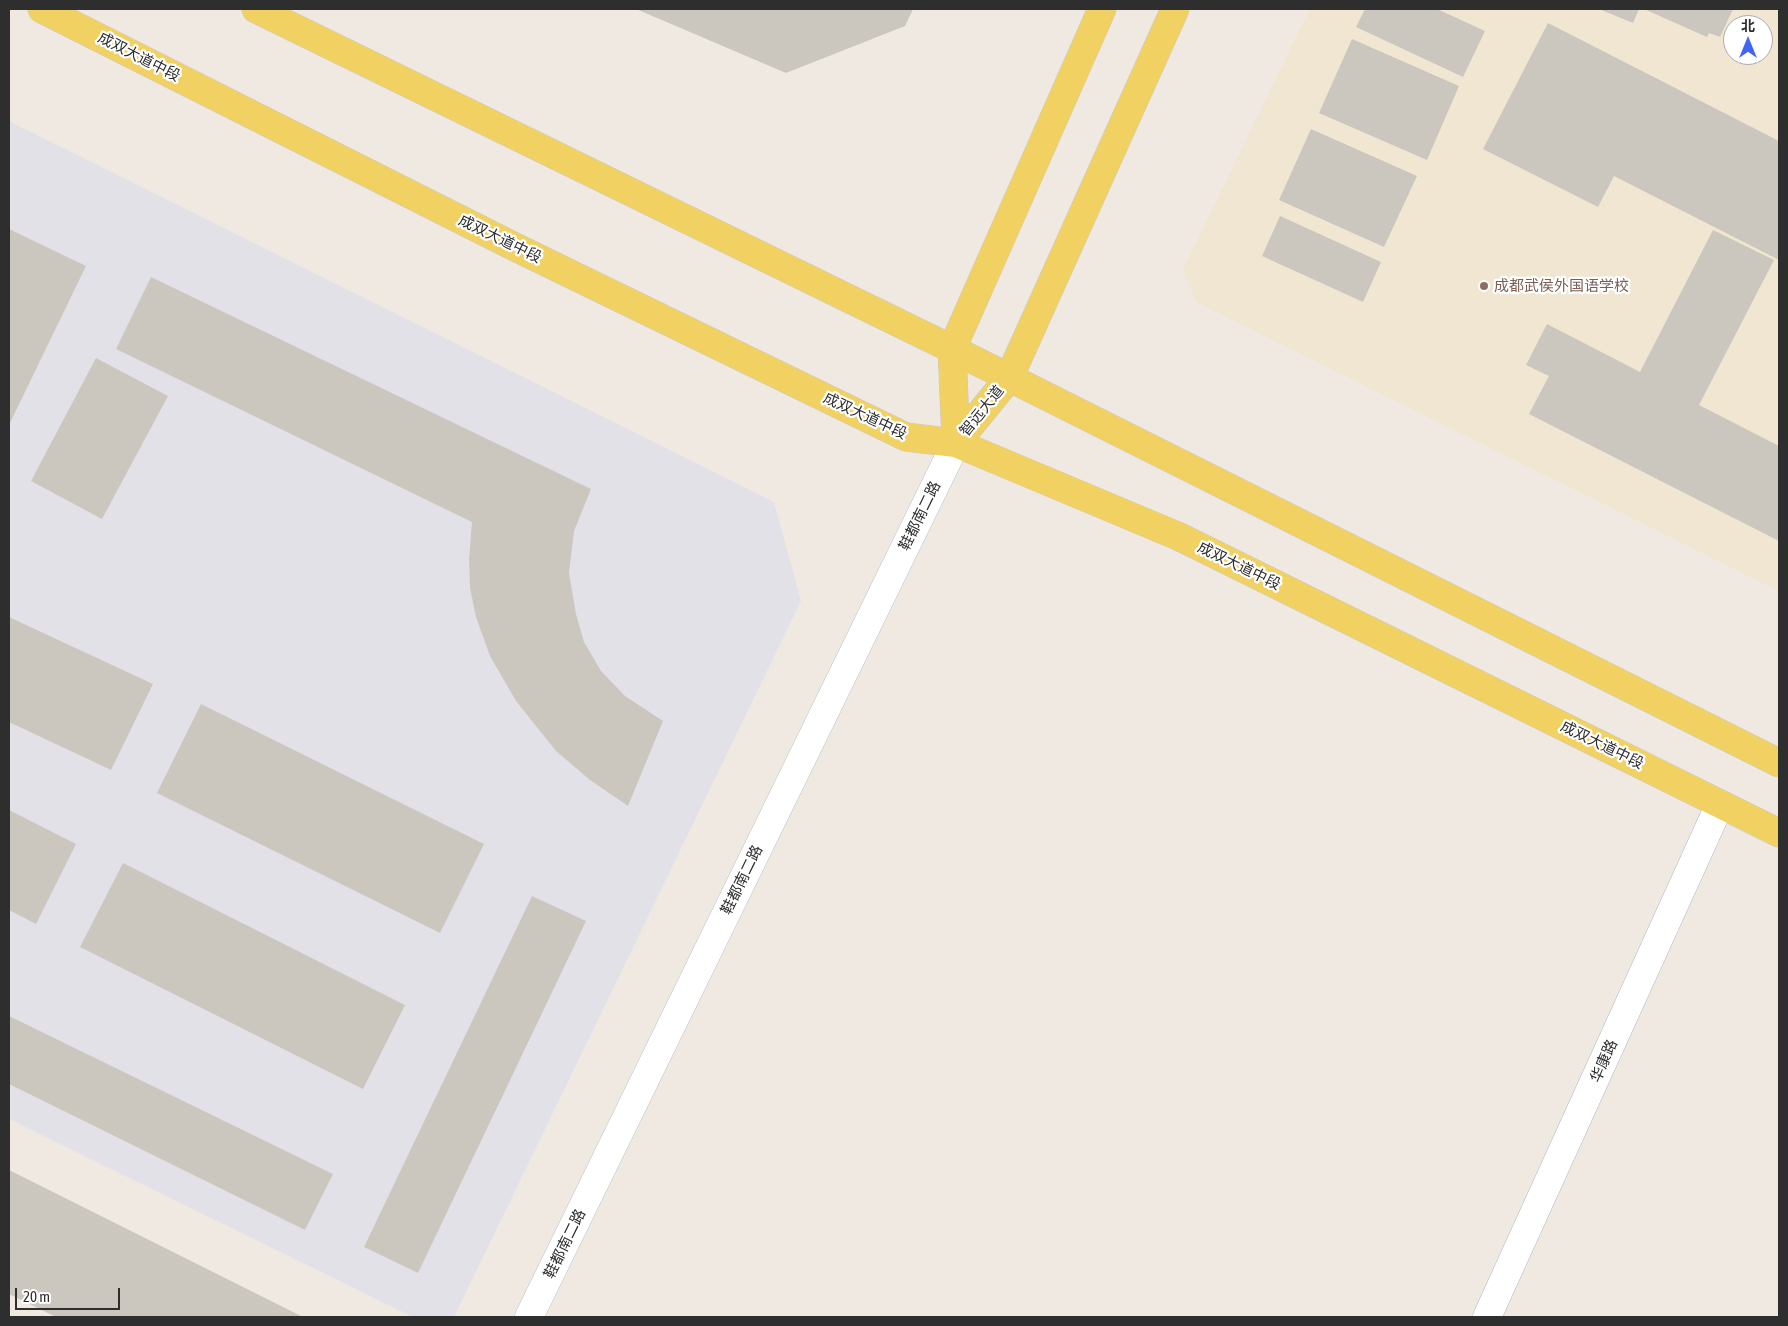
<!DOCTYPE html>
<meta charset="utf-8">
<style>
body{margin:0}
#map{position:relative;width:1788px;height:1326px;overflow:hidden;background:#efe9e1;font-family:"Asap Condensed","Noto Sans SC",sans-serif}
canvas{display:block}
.frame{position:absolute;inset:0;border:10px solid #2e2e2e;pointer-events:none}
.north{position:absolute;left:1723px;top:15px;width:50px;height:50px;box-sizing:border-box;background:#fff;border:1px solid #ababab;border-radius:50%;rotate:0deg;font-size:14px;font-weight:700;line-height:20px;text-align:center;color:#2e2e2e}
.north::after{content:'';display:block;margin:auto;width:18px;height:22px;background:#4264fb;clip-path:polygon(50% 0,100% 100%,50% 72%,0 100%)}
.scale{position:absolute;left:15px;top:1288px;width:105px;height:22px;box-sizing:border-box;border:2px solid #2e2e2e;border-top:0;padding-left:6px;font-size:15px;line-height:18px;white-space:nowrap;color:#2e2e2e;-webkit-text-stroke:4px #fff;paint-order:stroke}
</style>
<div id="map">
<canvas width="1788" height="1326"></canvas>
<div class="frame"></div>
<div class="north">北</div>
<div class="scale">20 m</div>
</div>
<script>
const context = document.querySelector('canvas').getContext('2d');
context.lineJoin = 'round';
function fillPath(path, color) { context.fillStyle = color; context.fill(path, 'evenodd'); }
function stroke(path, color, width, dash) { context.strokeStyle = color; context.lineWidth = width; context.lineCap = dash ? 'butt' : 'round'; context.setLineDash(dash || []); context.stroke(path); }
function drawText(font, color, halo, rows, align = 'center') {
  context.font = font + ' "Asap Condensed","Noto Sans SC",sans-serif'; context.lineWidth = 4.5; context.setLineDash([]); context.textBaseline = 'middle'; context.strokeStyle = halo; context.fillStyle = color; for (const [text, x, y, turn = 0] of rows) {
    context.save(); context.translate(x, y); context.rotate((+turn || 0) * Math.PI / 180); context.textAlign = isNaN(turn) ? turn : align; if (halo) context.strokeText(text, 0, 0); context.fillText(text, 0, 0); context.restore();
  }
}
fillPath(new Path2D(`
 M9,121L774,502L801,601L454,1317H413L9,1119Z`), '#e3e1e8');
fillPath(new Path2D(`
 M1310,9H1779V591L1196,302L1183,269ZM1733,25H1763V55H1733Z`), '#f0e6d1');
fillPath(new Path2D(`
 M636,9H913L905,26L786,73Z
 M1365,9H1437L1485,31L1463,77L1356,27Z
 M1599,9H1639L1633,23Z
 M1644,9H1733L1720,37L1709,33L1707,37Z
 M1548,23L1779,141V260L1614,176L1598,207L1483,149Z
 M1352,39L1459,86L1427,160L1319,113Z
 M1311,129L1417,176L1384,247L1279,200Z
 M1280,216L1381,262L1363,302L1262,256Z
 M9,229L86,266L9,425Z
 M1713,230L1774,260L1699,405L1779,446V541L1529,414L1549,376L1526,365L1547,324L1640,372Z
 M151,277L591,489L574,531L569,573L576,614L584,642L601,671L625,696L663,721L628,806L590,780L556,751L516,701L490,656L476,617L470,588L469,559L472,522L116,349Z
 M96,358L168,396L102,519L31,481Z
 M9,617L153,684L111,770L9,722Z
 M201,704L484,844L440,933L157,793Z
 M9,810L76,844L36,924L9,910Z
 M123,863L405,1005L363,1089L80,947Z
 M532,896L586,921L418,1273L364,1247Z
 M9,1016L333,1174L305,1230L9,1084Z
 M9,1170L303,1317H56L9,1294Z`), '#cbc7bf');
const minor = new Path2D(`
 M529,1317L956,443
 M1487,1317L1720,804`);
const major = new Path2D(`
 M42,9L515,247L906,437L956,443L1180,537L1779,833
 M256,9L952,349L1779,763
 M956,443L1009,378L1175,9
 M956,443L952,349L1102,9`);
stroke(minor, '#b4b7c1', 29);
stroke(major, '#c9c9c9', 29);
stroke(minor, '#fff', 28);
stroke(major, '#f2d163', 28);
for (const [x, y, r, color] of [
 [1484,286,5,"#8d6e63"]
]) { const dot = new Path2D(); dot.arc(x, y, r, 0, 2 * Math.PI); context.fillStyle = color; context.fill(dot); stroke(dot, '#fff', 2); }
drawText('15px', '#2e2e2e', '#fff', [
 ["成双大道中段",139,57,27],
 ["成双大道中段",500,239,26],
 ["智远大道",982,411,-51],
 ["成双大道中段",865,416,25],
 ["鞋都南二路",920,516,-64],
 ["成双大道中段",1239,566,26],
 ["成双大道中段",1602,745,26],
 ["鞋都南二路",742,880,-64],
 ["华康路",1604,1061,-66],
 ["鞋都南二路",565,1244,-64]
]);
drawText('15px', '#785e54', '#fff', [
 ["成都武侯外国语学校",1494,286]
], 'left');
</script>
